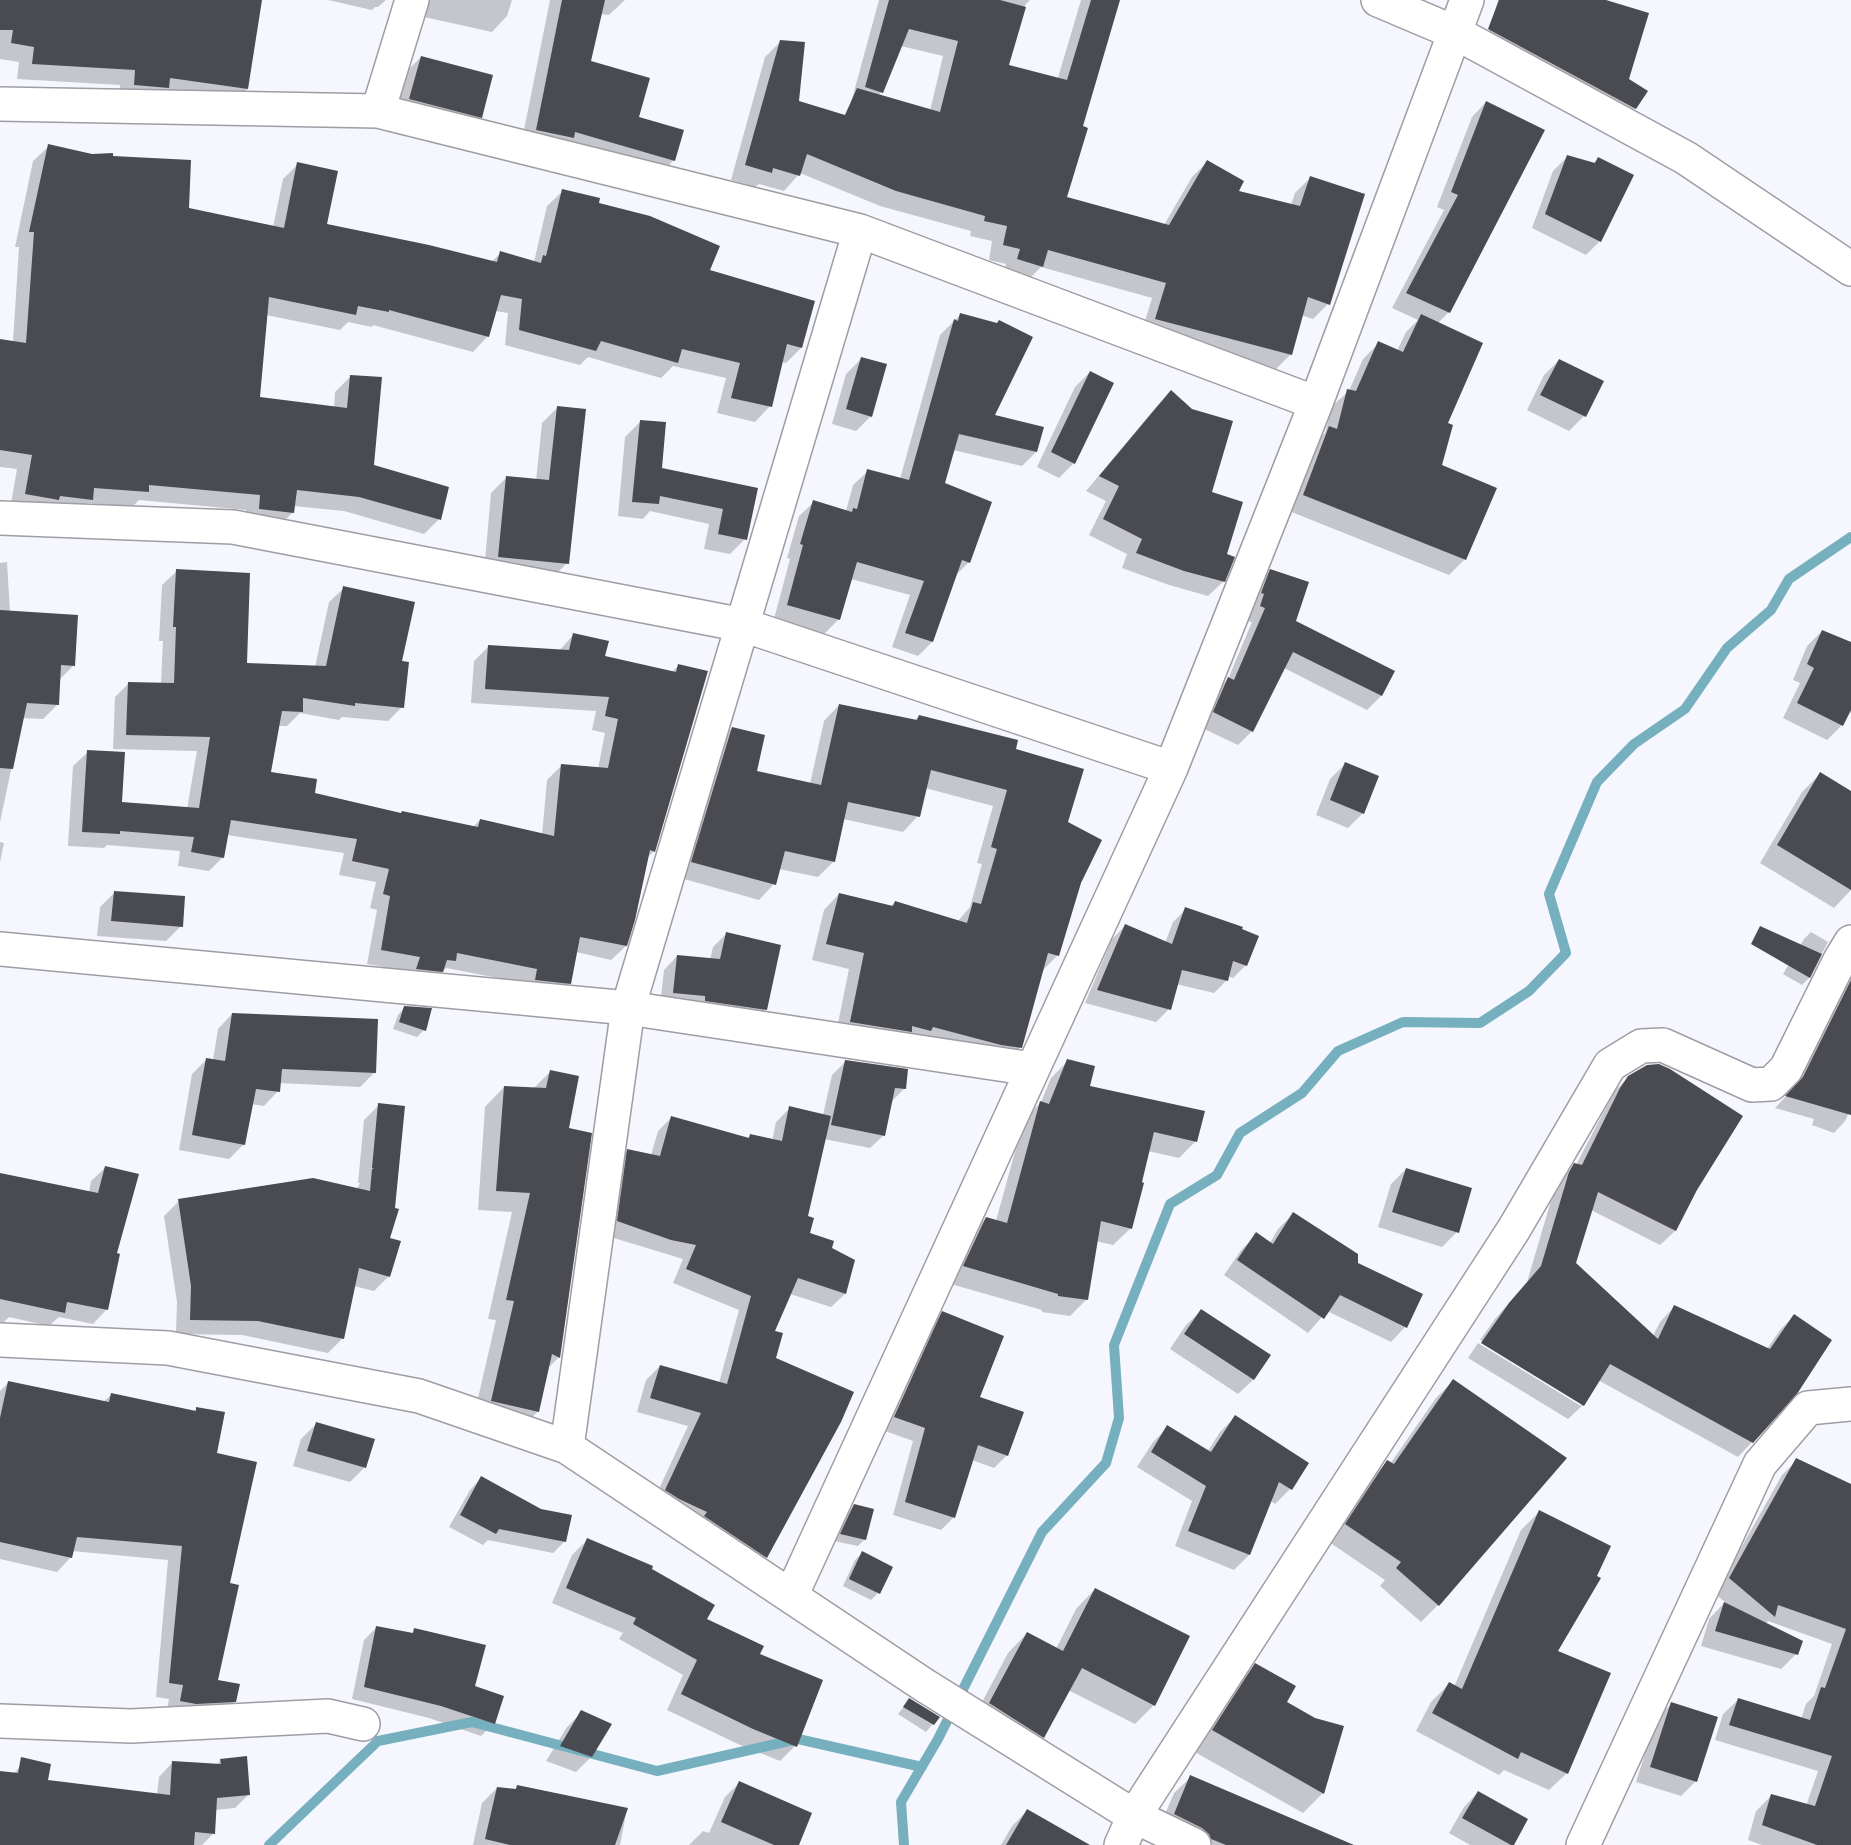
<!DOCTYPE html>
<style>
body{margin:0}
canvas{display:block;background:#f6f7fe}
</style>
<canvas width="1851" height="1845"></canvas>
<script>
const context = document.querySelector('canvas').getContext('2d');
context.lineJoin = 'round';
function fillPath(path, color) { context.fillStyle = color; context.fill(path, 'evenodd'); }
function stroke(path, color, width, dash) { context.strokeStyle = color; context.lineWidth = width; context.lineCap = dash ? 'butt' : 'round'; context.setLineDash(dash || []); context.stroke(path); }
fillPath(new Path2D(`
 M0,0H260L247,89L231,104L119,100L120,85L17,79L19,62L0,59Z
 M328,0H386L378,7H375L372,10Z
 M406,0H512L507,16L492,32L415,15Z
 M550,0H625L609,15L600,14L589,62L674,160L658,176L521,145Z
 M879,0H1030L1025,5L1007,66L1024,193L1081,0H1118L1081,127L1065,198L1164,225L1192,177L1207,162L1236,192L1291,205L1295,193L1310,178L1328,304L1313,319L1301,315L1291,354L1276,369L1141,334L1152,298L1041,267L1026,282L1003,275L1006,264L989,260L992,241L970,236L971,231L880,206L800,173L784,191L759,184L755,187L731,180L765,57L780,42L797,102L846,121ZM901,46L943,56L930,111L878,96L881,92Z
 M1498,0H1601L1627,80L1646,91L1635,108L1620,123L1484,49Z
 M421,57L481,117L466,132L395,114L406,72Z
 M1486,102L1543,131L1448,313L1437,324L1446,424L1440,466L1465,559L1449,575L1289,511L1314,444L1325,433L1332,406L1349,391L1363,359L1379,343L1397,351L1406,332L1418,320L1392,308L1444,210L1437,207L1472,117Z
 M49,146L111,158L187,209L273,227L283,179L298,164L325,225L491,262L501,253L534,262L547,206L563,191L597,204L708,271L801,348L786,363L781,362L770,406L755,422L717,413L726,378L673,366L661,378L588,357L580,365L505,345L508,313L495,311L488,336L473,352L373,325L372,327L348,322L340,330L266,315L258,399L334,408L335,392L351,376L372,466L439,519L424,534L344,511L293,506L292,513L277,528L244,524L246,510L139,500L132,507L87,503L76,514L10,509L17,469L0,467V341L13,342L19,247H15L33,161Z
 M1567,157L1593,164L1598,158L1600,241L1586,255L1532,228L1553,171Z
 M960,315L993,416L1036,452L1022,466L953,450L944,484L969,562L955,576L932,642L918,656L892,647L910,595L851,579L838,620L824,634L774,619L790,559L787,558L799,516L814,502L846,511L853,485L868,471L900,479L940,335Z
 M861,359L871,416L856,431L832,424L846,374Z
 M1559,360L1602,382L1584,416L1569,431L1527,410L1544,375Z
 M1090,372L1074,463L1059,478L1037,467L1075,387Z
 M1171,392L1210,493L1225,555L1224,581L1208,596L1169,585L1122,568L1127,554L1089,535L1106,501L1086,491L1156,407Z
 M557,408L567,563L552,578L484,572L491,493L506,478L536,481L542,423Z
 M640,422L661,469L756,489L745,539L730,554L704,549L709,524L650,511L643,519L618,516L625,437Z
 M7,562L10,612L73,666L59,680L58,704L43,719L22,718L0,822V563Z
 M1271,570L1294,622L1393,672L1381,696L1367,710L1284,668L1252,731L1238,745L1200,727L1214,693L1228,679L1252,622L1247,621L1256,585Z
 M177,571L245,664L315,667L329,602L344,588L401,663L402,707L388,721L342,717L339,720L300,713L287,726H278L269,773L314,794L400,814L473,827L480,820L542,835L547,780L562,765L598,769L605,733L592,730L596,711L471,703L474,661L488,647L559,651L574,634L603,657L671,673L679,665L654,851L647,858L626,946L611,960L576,952L570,983L555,997L524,983L446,968L440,974L407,971L367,964L377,910L370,908L376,882L339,875L344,853L227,835L223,857L209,871L178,866L180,851L107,845L104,848L68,846L73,766L88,752L120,803L187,809L197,751L113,749L115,697L129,683L161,684L163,641H159L162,585Z
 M1822,631L1851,644V713L1848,712L1842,725L1827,740L1783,718L1800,683L1793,680L1807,646Z
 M839,705L914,721L919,716L1014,750L1067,823L1079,882L1058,955L1042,971L1020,1048L1005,1063L835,1038L849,969L812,960L824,910L839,894L890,907L895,902L957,922L970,907L982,864L977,863L993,806L925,788L918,816L903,832L843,819L834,861L818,877L779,869L774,884L759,900L677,877L716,744L732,728L755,772L810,784L824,721Z
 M1345,764L1363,813L1348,828L1316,815L1330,779Z
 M1820,774L1851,793V890L1834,908L1760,863L1802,792Z
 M0,842L4,843L0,862Z
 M115,892L181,926L166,941L97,936L100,907Z
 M1186,909L1246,965L1233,978L1228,976L1227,980L1214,993L1176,984L1169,1009L1156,1022L1085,1003L1112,939L1125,926L1165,943L1173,922Z
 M1811,932L1828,942L1809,978L1802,985L1783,974L1804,939Z
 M726,934L766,1009L752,1023L660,1006L664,970L677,956L710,960L713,947Z
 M1851,973V1108L1845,1121L1834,1133L1812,1125L1814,1119L1775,1108L1791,1091Z
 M405,1007L424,1030L417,1037L393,1029L398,1015Z
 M232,1014L375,1072L360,1087L279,1083L278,1091L264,1106L251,1104L244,1144L229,1159L179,1150L192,1074L207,1059L213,1060L218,1029Z
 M846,1061L905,1088L891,1102L884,1135L870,1148L824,1139L806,1217L808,1234L830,1248L845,1294L831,1307L790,1294L773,1332L774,1358L765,1557L752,1570L652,1504L688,1426L637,1412L646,1380L660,1366L719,1383L739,1310L673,1283L683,1259L604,1235L614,1164L628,1150L651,1155L658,1131L672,1117L747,1139L750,1136L772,1141L776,1122L790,1108L823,1115L832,1075Z
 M1068,1061L1088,1087L1196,1141L1179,1158L1148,1151L1140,1183L1142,1184L1130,1229L1113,1245L1096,1241L1087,1299L1070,1316L1042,1312V1310L947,1283L969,1235L986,1218L996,1221L1024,1119L1041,1102L1051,1078Z
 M550,1072L567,1129L559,1357L547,1369L538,1411L519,1431L473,1420L496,1320L488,1319L512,1212L478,1210L485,1107L504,1087L533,1089Z
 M1629,1077L1695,1189L1675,1231L1660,1245L1591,1210L1575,1263L1653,1336L1660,1322L1674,1307L1767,1349L1780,1330L1794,1316L1752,1442L1738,1457L1598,1380L1583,1405L1568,1419L1468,1358L1478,1343L1581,1406V1402L1480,1340L1495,1319L1527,1282L1555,1187L1560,1179L1576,1165L1614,1092Z
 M379,1105L389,1239V1276L374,1291L354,1286L343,1338L328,1353L242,1335L176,1334L177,1302L164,1216L179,1201L357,1189L360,1183H358L364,1120Z
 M106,1167L115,1254L107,1309L93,1324L59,1317L49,1326L9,1317L2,1324L0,1323V1174L89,1192L91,1181Z
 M1406,1169L1457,1232L1442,1247L1378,1227L1391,1184Z
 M1293,1214L1356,1264L1405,1327L1391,1342L1327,1311L1308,1333L1224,1275L1242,1249L1257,1234L1270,1243L1278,1229Z
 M1201,1311L1269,1356L1253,1380L1238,1394L1170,1349L1186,1325Z
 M943,1313L978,1398L1007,1455L994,1468L972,1460L954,1517L941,1530L893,1515L913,1441L882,1430L930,1326Z
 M1453,1381L1438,1605L1421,1622L1380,1586L1385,1580L1329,1542L1370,1479L1387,1462L1390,1464L1436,1398Z
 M8,1383L103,1402L111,1395L193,1412L197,1408L215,1454L228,1584L217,1681L235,1701L221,1716L166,1715L169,1699L156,1697L168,1560L72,1551L71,1557L57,1572L0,1559V1391Z
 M1235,1417L1307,1463L1290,1489L1275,1504L1270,1500L1249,1555L1234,1570L1175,1546L1192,1501L1137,1467L1153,1442L1168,1427L1208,1451L1220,1432Z
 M316,1424L365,1467L350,1482L293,1466L301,1439Z
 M1797,1460L1851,1486V1845H1762L1748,1840L1756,1811L1771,1796L1806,1806L1818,1771L1715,1740L1723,1714L1738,1700L1801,1719L1806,1704L1814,1696L1832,1644L1768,1621L1766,1624L1796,1654L1781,1669L1701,1646L1709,1619L1725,1602L1715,1594L1782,1475Z
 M481,1478L565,1541L553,1553L488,1540L483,1545L449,1527L470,1490Z
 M854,1506L865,1539L858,1546L834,1541L847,1513Z
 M1539,1512L1556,1651L1567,1773L1549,1790L1504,1770L1499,1775L1416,1731L1431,1702L1449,1684L1454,1687L1521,1530Z
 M587,1540L650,1570L705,1619L758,1655L795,1746L780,1761L738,1744L667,1710L683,1675L619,1639L623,1633L552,1603L572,1555Z
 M862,1553L891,1567L878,1593L871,1600L843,1586L855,1560Z
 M1095,1589L1154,1705L1135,1724L1068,1690L1043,1737L1024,1756L971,1723L1008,1653L1027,1633L1056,1649L1076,1609Z
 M377,1627L411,1634L415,1630L473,1687L502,1697L493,1724L481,1736L429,1718L352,1699L364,1640Z
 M1256,1665L1285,1702L1323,1793L1303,1813L1193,1751L1235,1686Z
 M909,1700L933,1724L926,1732L898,1714Z
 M1671,1704L1696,1781L1681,1796L1636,1782L1656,1719Z
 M582,1712L591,1757L576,1772L546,1761L567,1727Z
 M221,1760L249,1794L235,1808L215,1810L214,1833L202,1845H0V1773L13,1774L20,1767L46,1781L157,1795L159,1777L172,1763L215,1766Z
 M1191,1777L1341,1845H1186L1158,1831L1174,1793Z
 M740,1782L797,1845H689L703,1831L709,1833L725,1797Z
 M517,1787L627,1809L620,1845H473L482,1803L497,1788L514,1790Z
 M1478,1792L1512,1845H1470L1449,1833L1464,1807Z
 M1027,1811L1070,1845H1001L1012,1826Z`), '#0003');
stroke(new Path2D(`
 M269,1845L378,1741L472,1722L657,1771L798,1739L922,1767
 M904,1845L901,1802L938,1739L1042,1532L1106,1463L1119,1418L1114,1345L1170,1204L1217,1175L1240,1133L1302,1093L1338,1051L1403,1022L1480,1023L1529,991L1566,953L1549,894L1597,782L1634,744L1685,709L1727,648L1771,610L1789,579L1851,537`), '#76b0be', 10);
fillPath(new Path2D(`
 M0,0H262L248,89L170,78L169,88L134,85L135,70L32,64L34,47L11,43L13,30H0Z
 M562,0H605L591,61L650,78L639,117L684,130L675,161L575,132L574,138L536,130Z
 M889,0H1000L1026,7L1009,65L1067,80L1091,0H1120L1083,126L1088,128L1067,197L1169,225L1207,160L1244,181L1239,191L1300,206L1310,176L1365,194L1330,305L1308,297L1292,355L1155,319L1166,283L1048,250L1043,267L1017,259L1020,249L1003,245L1007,226L984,221L985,216L896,191L807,154L800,176L773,168L772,173L745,165L780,40L805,42L799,101L845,115L857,88L940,112L958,41L909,29L883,93L865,87Z
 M1499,0H1606L1649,13L1629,79L1648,91L1636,109L1488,29Z
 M421,56L493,75L482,118L409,99Z
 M1486,101L1545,130L1450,313L1406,293L1458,195L1451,192Z
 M48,144L92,154L113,153V156L191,160L189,208L284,228L297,162L338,171L327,224L429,245L497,262L500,251L541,263L543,255L546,256L562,189L600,198L599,203L650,216L720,246L710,270L815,301L802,348L787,344L772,407L731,398L740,363L682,349L678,363L601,341L596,351L519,330L522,299L501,295L489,337L389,310V312L358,306L356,315L269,297L260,397L347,408L350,375L382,377L374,465L449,487L441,520L359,497L297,490L294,513L259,509L260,495L149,485V492L94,488L93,500L60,496L59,500L25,494L32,455L0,450V339L26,343L34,232H29Z
 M1567,155L1595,163L1598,157L1634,175L1601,242L1545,214Z
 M960,313L997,323L999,320L1033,337L995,415L1044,427L1037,452L959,434L945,483L992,502L970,563L962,560L933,642L905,633L924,581L857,562L840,620L787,605L803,545L800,544L813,500L852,512L853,508L857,509L867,469L909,480L954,319L958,321Z
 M1421,314L1483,343L1448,423L1453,425L1442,465L1497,488L1466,560L1303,495L1329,426L1337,429L1347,389L1356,391L1378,341L1403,352Z
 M861,357L887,364L872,417L846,409Z
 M1559,359L1604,381L1586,417L1540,395Z
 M1090,371L1114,383L1075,464L1051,452Z
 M1171,390L1192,409L1233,421L1212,492L1243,502L1227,554L1235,557L1225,582L1184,571L1136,553L1142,539L1103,519L1119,486L1099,476Z
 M557,406L586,409L569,564L498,557L506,476L549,480Z
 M640,420L666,422L662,468L758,488L747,540L718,534L723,509L660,496L659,504L632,502Z
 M176,569L250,573L247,663L326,666L343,586L415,602L402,661L409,662L404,708L355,703V706L303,698V712L282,711L271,772L317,779L315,793L401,813L402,811L478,827L480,819L554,836L561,764L608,768L618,719L605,716L609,697L485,689L488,645L569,650L573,633L609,641L605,656L676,672L678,664L708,671L655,852L650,850L635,920L627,946L580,937L571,984L535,980L537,969L457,953L456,961L447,960L443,972L416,969L420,957L381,950L390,896L383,894L389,869L352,861L357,839L231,820L224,858L191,852L194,837L120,831V834L82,832L87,750L125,752L122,802L199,808L210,737L126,735L128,682L174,683L176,627H173Z
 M1270,569L1309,582L1296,621L1395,671L1382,696L1293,652L1253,732L1213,712L1228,677L1234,680L1265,608L1260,606L1264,594L1261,593Z
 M0,610L78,615L75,666L61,665L59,705L27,703L13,769L0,768Z
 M1822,630L1851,642V710L1843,726L1797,703L1814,668L1807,664Z
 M839,704L917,720L919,715L1018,740L1016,749L1084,769L1068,822L1102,840L1081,883L1059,956L1048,953L1022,1048L1001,1045L933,1027L931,1031L912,1026V1032L850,1022L864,953L826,944L839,893L893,906L895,901L967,923L973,902L981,904L997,849L991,847L1007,790L931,770L920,817L848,802L835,862L785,851L776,885L691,862L732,727L765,735L757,771L821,785Z
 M1345,762L1379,776L1364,814L1330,800Z
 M1820,772L1851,791V890L1777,845Z
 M114,891L185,896L183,927L111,921Z
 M1185,907L1243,927L1242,929L1259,936L1247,966L1233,961L1228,981L1182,970L1171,1010L1097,990L1125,924L1172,944Z
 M1760,926L1822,954L1810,978L1751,944Z
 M726,932L781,945L767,1010L705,1001V996L673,993L677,955L720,959Z
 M1851,980V1115L1785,1096L1803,1077Z
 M404,1006L432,1008L426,1031L399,1022Z
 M232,1013L378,1019L376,1073L282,1069L280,1092L256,1089L245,1145L192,1135L206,1058L225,1061Z
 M1067,1059L1095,1066L1090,1086L1205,1111L1197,1142L1154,1132L1142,1182L1144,1183L1132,1229L1101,1221L1088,1300L1058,1296V1294L963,1266L986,1217L1007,1223L1040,1101L1049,1104Z
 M845,1060L908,1069L906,1089L895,1088L885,1136L831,1125Z
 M1659,1064L1670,1069L1743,1116L1697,1190L1676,1231L1598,1192L1576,1263L1658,1339L1674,1305L1770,1349L1794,1314L1832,1340L1797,1394L1753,1443L1610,1364L1584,1406L1481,1343L1509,1303L1541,1266L1569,1172L1574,1163L1582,1165L1620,1088L1628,1076L1647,1065Z
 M550,1070L579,1076L569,1128L592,1133L560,1358L552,1354L539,1412L491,1401L514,1301L506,1300L530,1193L496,1191L504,1086L546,1088Z
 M378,1103L405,1106L395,1208L399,1209L390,1238L401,1241L390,1277L359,1268L344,1339L258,1321L190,1320L191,1286L178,1199L313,1178L370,1191L372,1169L374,1168H372Z
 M789,1106L831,1116L808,1216L814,1218L810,1233L834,1241L832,1248L855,1260L846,1294L798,1278L775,1331L783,1333L776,1358L854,1392L841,1422L767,1558L704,1516L707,1512L679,1499L665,1490L701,1413L650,1398L660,1365L727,1384L751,1296L686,1269L696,1245L671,1240L617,1221L627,1149L660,1156L671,1116L749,1138L750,1134L782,1141Z
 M105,1166L139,1174L117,1253L120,1254L108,1310L67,1302L65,1313L0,1299V1173L98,1193Z
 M1406,1168L1472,1188L1459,1233L1392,1212Z
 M1293,1212L1358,1254V1263L1423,1294L1407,1328L1340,1295L1324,1319L1237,1260L1256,1232L1273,1244Z
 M1201,1309L1271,1355L1254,1380L1184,1334Z
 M942,1311L1004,1336L980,1397L1024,1412L1008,1456L978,1445L955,1518L905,1502L925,1428L894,1417Z
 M1453,1379L1567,1458L1439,1606L1396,1568L1401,1562L1345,1524L1387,1460L1394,1464Z
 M8,1381L109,1402L111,1393L196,1411V1407L225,1412L217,1453L257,1462L230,1583L239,1585L218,1680L240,1684L236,1702L196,1704L180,1701L183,1685L169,1683L182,1546L77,1537L72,1558L0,1542V1418Z
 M1235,1415L1309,1463L1292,1490L1279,1482L1250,1555L1188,1531L1206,1486L1151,1452L1167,1425L1211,1452Z
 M316,1422L375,1439L366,1468L307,1451Z
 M1796,1458L1851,1484V1845H1817L1762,1825L1771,1794L1815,1806L1832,1756L1729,1725L1738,1698L1810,1720L1821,1687L1825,1688L1846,1629L1778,1605L1775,1617L1729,1578Z
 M481,1476L541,1509L572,1515L566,1542L499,1529L496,1534L460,1515Z
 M854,1504L874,1509L866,1540L840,1534Z
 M1539,1510L1611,1546L1597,1576L1601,1578L1558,1651L1611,1673L1568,1774L1521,1752L1518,1759L1432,1713L1449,1682L1462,1689Z
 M587,1538L653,1566L652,1569L715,1605L707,1619L764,1646L760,1654L823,1680L797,1747L753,1729L681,1694L697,1660L633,1624L636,1618L566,1588Z
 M862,1551L893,1567L880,1594L849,1579Z
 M1095,1588L1190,1636L1155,1706L1082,1668L1044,1738L989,1703L1027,1632L1063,1651Z
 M1724,1602L1803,1641L1798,1655L1715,1631Z
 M376,1626L413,1633L414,1628L486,1645L475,1686L504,1696L495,1724L441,1706L364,1687Z
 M1255,1663L1296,1686L1287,1702L1315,1718L1344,1726L1324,1794L1212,1730Z
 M909,1698L940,1717L934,1725L903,1707Z
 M1671,1702L1718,1717L1697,1782L1650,1767Z
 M581,1710L612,1724L592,1757L560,1746Z
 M247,1756L250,1795L217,1798L215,1834L195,1832L194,1845H0V1771L18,1773L21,1757L51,1764L48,1780L170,1795L172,1761L221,1764L220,1759Z
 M1190,1775L1354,1845H1226L1211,1839L1209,1834L1202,1828L1174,1814Z
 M739,1781L812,1813L799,1845H774L721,1822Z
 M517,1785L628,1808L615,1845H510L485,1839L497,1787L516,1789Z
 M1478,1791L1528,1819L1514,1845H1511L1462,1818Z
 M1027,1809L1090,1845H1006Z`), '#4a4a51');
const minor = new Path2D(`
 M1378,0L1456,33L1686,158L1851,269
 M0,104L378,111L860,231L1316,403
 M378,111L412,0
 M0,518L233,527L743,625L1171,768
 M0,949L628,1008L1032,1069
 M0,1340L168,1348L419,1396L567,1447L924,1685L1134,1816L1194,1845
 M567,1447L628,1008L860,231
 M791,1596L1171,768L1316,403L1467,0
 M0,1721L131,1726L328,1716L363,1724
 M1121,1845L1134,1816L1514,1229L1610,1065L1641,1046L1663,1045L1752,1085L1771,1084L1786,1069L1840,960L1851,942
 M1583,1845L1760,1464L1808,1408L1851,1404`);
stroke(minor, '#9d9da5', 36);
stroke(minor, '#fff', 33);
</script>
